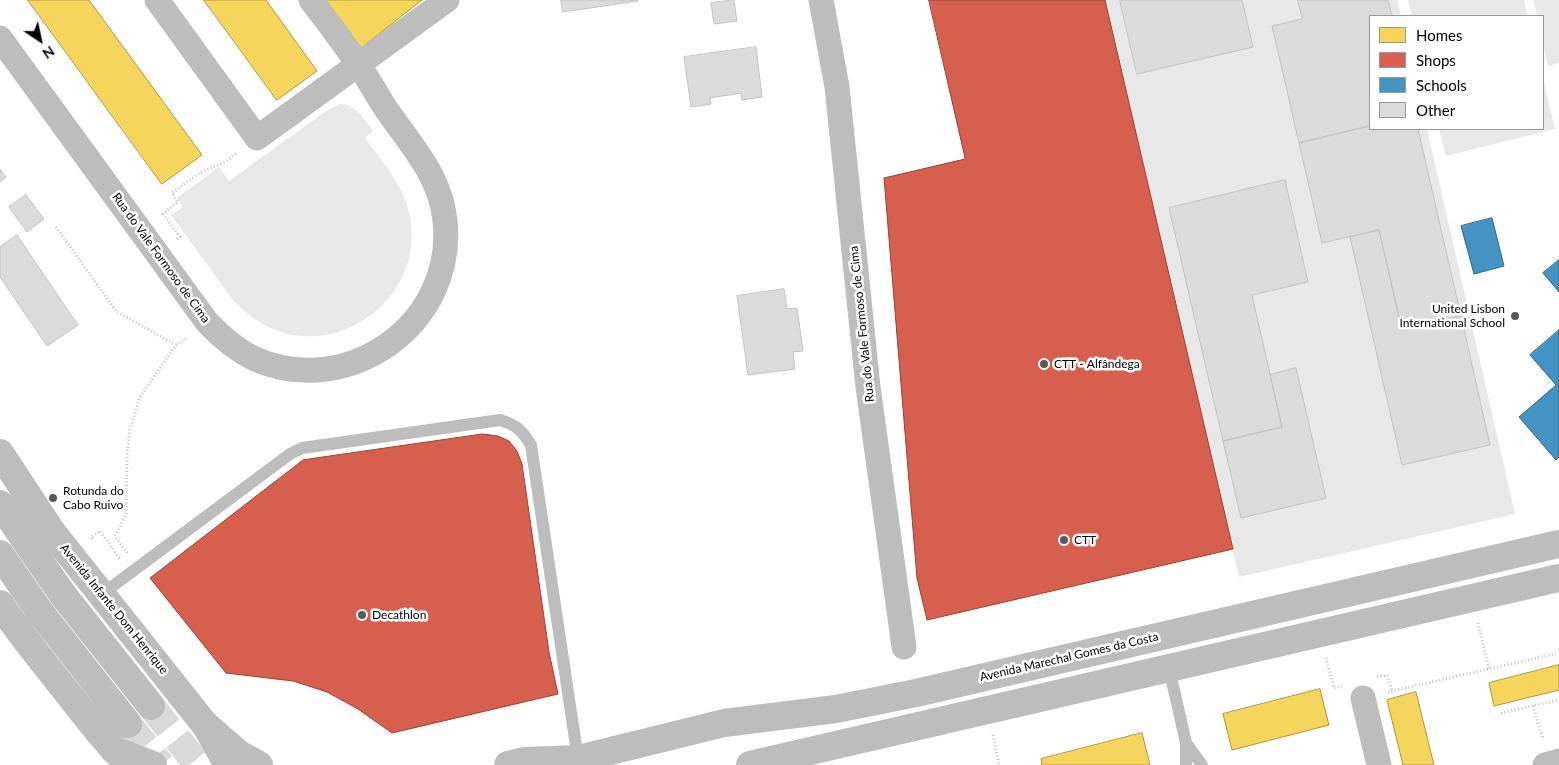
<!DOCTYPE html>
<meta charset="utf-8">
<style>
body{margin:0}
#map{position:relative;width:1559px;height:765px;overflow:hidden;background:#fff;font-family:Lato,sans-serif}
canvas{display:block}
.legend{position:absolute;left:1369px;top:15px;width:175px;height:115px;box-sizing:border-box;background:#fff;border:1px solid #999;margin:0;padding:6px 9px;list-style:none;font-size:15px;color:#000}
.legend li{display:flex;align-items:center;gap:10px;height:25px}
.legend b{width:25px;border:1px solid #999}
.north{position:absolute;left:15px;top:15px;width:50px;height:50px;-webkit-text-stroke:4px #fff;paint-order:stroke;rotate:146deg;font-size:14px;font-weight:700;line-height:20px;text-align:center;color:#000}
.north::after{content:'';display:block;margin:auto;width:18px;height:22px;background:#000;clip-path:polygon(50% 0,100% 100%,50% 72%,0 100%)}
</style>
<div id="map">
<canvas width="1559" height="765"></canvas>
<ul class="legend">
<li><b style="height:14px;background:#f6d55c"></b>Homes</li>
<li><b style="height:14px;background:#d6604d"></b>Shops</li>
<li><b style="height:14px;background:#4393c3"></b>Schools</li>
<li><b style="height:14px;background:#dbdbdb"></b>Other</li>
</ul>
<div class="north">N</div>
</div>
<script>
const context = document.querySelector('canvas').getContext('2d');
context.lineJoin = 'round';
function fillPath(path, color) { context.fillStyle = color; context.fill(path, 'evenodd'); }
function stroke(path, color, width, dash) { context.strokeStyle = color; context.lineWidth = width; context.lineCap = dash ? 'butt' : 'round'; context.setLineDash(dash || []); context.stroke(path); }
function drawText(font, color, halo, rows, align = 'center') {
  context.font = font + ' Lato,sans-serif'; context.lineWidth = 5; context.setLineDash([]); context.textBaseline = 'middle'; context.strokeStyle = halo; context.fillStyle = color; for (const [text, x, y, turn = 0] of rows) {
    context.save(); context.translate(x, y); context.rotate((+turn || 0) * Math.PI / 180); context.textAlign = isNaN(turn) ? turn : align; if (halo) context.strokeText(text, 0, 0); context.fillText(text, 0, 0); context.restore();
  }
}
fillPath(new Path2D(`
 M1105,0H1397L1401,16H1370V129H1427L1515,514L1239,577Z
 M1408,0H1524L1528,16H1412Z
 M1533,0H1559V63L1548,66L1543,44V16H1537Z
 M1543,78L1555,129L1446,156L1439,129H1543Z
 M340,104C357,105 364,119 373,131L365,138C384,164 407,189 411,223C420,293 351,351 284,333C264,327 247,315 233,300L171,215L183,207L177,198L219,167L229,181L329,109Z`), '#e8e8e8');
const homes = new Path2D(`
 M28,0H89L202,155L162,184Z
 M204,0H266L317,71L277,100Z
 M326,0H422L361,48Z
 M1559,665V690L1494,706L1489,683Z
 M1320,689L1329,725L1232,750L1223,714Z
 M1416,692L1434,765H1403L1387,700Z
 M1142,733L1150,765H1042L1041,759Z`);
fillPath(homes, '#f6d55c');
stroke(homes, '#ac9540', 1);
const shops = new Path2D(`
 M929,0H1105L1233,549L927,620L917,578L884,178L965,159Z
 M483,434L498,436L509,441L517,451L522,464L549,652L558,694L392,733L358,709L327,692L293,681L226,673L150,578L303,460Z`);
fillPath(shops, '#d6604d');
stroke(shops, '#964336', 1);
const schools = new Path2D(`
 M1492,218L1504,266L1474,274L1461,226Z
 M1559,260V292L1543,273Z
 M1559,330V457L1556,460L1519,417L1556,385L1530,355Z`);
fillPath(schools, '#4393c3');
stroke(schools, '#2f6788', 1);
const building = new Path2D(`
 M561,0H638V1L563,12Z
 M734,0L737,21L714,24L711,3Z
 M1120,0H1242L1253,47L1137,74Z
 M1298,0H1388L1392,16H1370V126L1299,143L1272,26L1302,19Z
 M756,47L762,97L742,100L741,93L710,98L711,104L691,107L684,57Z
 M1370,126V129H1418L1461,316L1402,330L1379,230L1322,243L1299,143Z
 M0,169L6,177L0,182Z
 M1285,180L1308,282L1252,295L1282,427L1223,441L1169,208Z
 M26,195L44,219L27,232L9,207Z
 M1379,230L1402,330L1461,316L1490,445L1402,465L1350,237Z
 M17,235L78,325L47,346L0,277V247Z
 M784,289L787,309L797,308L803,351L793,352L795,369L748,375L737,296Z
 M1296,368L1326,498L1241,518L1223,441L1282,427L1270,375Z`);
fillPath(building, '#dbdbdb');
stroke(building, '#c3c3c3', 1);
stroke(new Path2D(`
 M151,706L198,765
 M128,724L161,765`), '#d9d9d9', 28, [28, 14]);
stroke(new Path2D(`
 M56,227L116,311L176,345
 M177,239L180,237L163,214L178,202L172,193L201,172L225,162L237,153
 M92,539L91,537L100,531L120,559
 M127,553L115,536L126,515L127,454L130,429L140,397L176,345L187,338
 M1478,623L1489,669
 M1326,658L1334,688L1342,686
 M1377,677L1387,675L1392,691
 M1388,692L1559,653
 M1533,706L1543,739
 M1501,713L1559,700
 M993,735L999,765`), '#c2c2c2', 3, [1, 2.5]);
stroke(new Path2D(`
 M102,594L290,454L302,448L500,420C516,425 522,430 531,445L578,759
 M1169,668L1186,743V765
 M1186,743L1202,765`), '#bdbdbd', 12);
stroke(new Path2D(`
 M157,0L257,138L447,0
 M821,0L837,87L868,387L904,647
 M0,38L207,322C221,337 236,350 255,359C349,400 456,323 445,221C441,176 410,144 386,109C376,94 368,78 358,64C343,42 327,21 311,0
 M1363,698L1379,765
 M1545,765L1559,761`), '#bdbdbd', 25);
stroke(new Path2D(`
 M208,727L239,754L259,765
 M508,765L525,761L578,759L724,723L836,709L916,693L1559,544
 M750,765L1559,578`), '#bdbdbd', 28);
stroke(new Path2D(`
 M0,453L52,532L206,726L228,765
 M0,504L63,595L151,706
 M0,554L40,612L128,724
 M0,604C19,633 41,659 62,686C84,713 104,741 129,765
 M114,750L153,765`), '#bdbdbd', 28);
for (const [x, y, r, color] of [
 [1515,316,5,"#595959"],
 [1044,364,5,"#595959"],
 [53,498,5,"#595959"],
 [1064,540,5,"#595959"],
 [362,615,5,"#595959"]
]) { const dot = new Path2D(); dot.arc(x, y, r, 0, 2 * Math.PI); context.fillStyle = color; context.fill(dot); stroke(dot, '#fff', 2); }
drawText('12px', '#000', '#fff', [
 ["Rua do Vale Formoso de Cima",161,258,54],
 ["Rua do Vale Formoso de Cima",862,324,-96],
 ["Avenida Infante Dom Henrique",114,609,51],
 ["Avenida Marechal Gomes da Costa",1069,657,-13]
]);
drawText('12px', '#000', '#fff', [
 ["United Lisbon",1505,309,"right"],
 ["International School",1505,323,"right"],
 ["CTT - Alfândega",1054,364],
 ["Rotunda do",63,491],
 ["Cabo Ruivo",63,505],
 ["CTT",1074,540],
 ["Decathlon",372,615]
], 'left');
</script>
